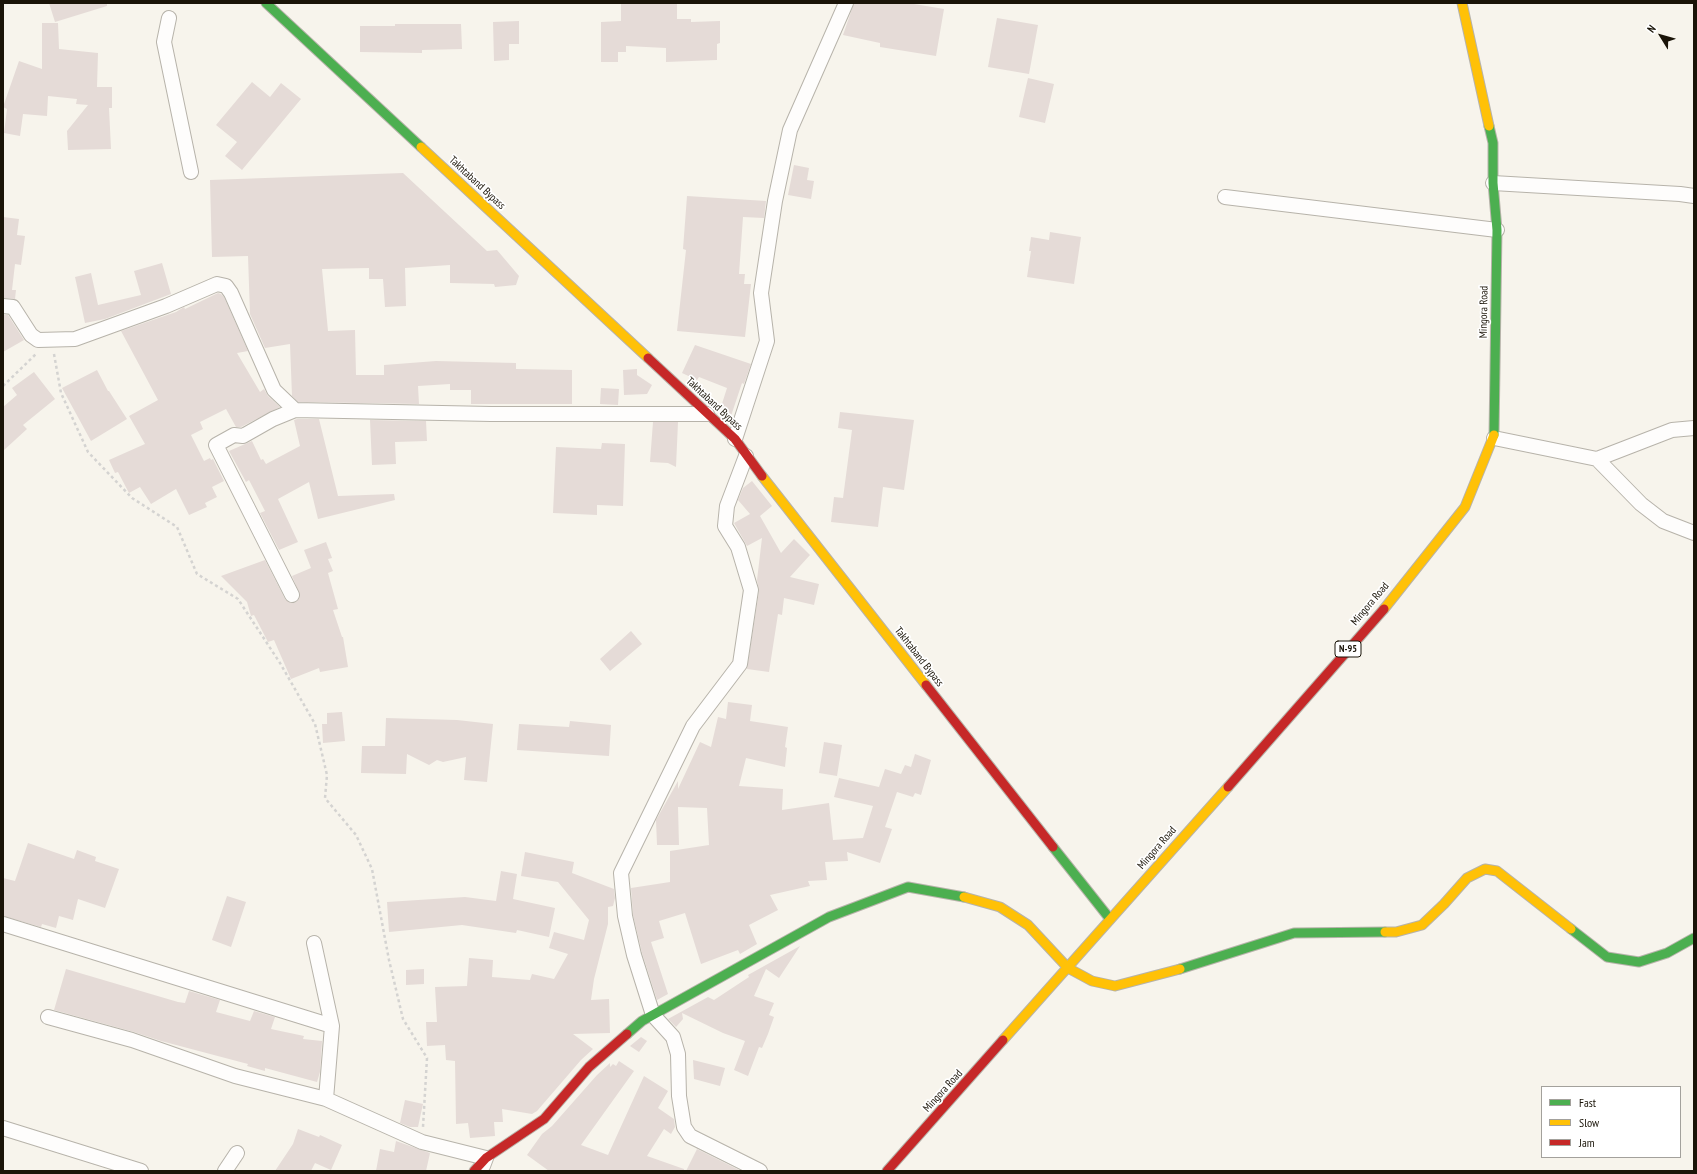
<!DOCTYPE html>
<style>
body{margin:0}
#map{position:relative;width:1697px;height:1174px;overflow:hidden;background:#f7f4ec;font-family:"PT Sans Narrow",sans-serif}
canvas{display:block}
.frame{position:absolute;inset:0;border:4px solid #1a1408;pointer-events:none}
.legend{position:absolute;left:1541px;top:1086px;width:140px;height:72px;box-sizing:border-box;background:#fff;border:1px solid #a3a19c;margin:0;padding:5px 7px;list-style:none;font-size:12px;color:#1a1408}
.legend li{display:flex;align-items:center;gap:8px;height:20px}
.legend b{width:20px;border:1px solid #a3a19c}
.north{position:absolute;left:1641px;top:16px;width:40px;height:40px;-webkit-text-stroke:3px #fff;paint-order:stroke;rotate:307deg;font-size:11px;font-weight:700;line-height:16px;text-align:center;color:#1a1408}
.north::after{content:'';display:block;margin:auto;width:14px;height:18px;background:#1a1408;clip-path:polygon(50% 0,100% 100%,50% 72%,0 100%)}
</style>
<div id="map">
<canvas width="1697" height="1174"></canvas>
<div class="frame"></div>
<ul class="legend">
<li><b style="height:5px;background:#4caf50"></b>Fast</li>
<li><b style="height:5px;background:#ffc107"></b>Slow</li>
<li><b style="height:5px;background:#c62828"></b>Jam</li>
</ul>
<div class="north">N</div>
</div>
<script>
const context = document.querySelector('canvas').getContext('2d');
context.lineJoin = 'round';
function fillPath(path, color) { context.fillStyle = color; context.fill(path, 'evenodd'); }
function stroke(path, color, width, dash) { context.strokeStyle = color; context.lineWidth = width; context.lineCap = dash ? 'butt' : 'round'; context.setLineDash(dash || []); context.stroke(path); }
function drawText(font, color, halo, rows, align = 'center') {
  context.font = font + ' "PT Sans Narrow",sans-serif'; context.lineWidth = 3.5; context.setLineDash([]); context.textBaseline = 'middle'; context.strokeStyle = halo; context.fillStyle = color; for (const [text, x, y, turn = 0] of rows) {
    context.save(); context.translate(x, y); context.rotate((+turn || 0) * Math.PI / 180); context.textAlign = isNaN(turn) ? turn : align; if (halo) context.strokeText(text, 0, 0); context.fillText(text, 0, 0); context.restore();
  }
}
fillPath(new Path2D(`
 M49,3H107V6L55,22Z
 M621,3H677V19H691V22L720,21V43L717,44V60L666,62V48L626,46V52H618V62H601V22L621,21Z
 M854,3H908L944,9L936,56L880,47V43L843,35Z
 M997,18L1038,25L1029,74L988,67Z
 M519,21V44H509V60L494,61L493,22Z
 M42,23H58L59,49L98,53L97,87H112V108H109L111,149L68,150L67,131L88,105L76,104L77,99L48,96L47,116L23,114L20,136L4,133L7,109L3,107L19,61L42,69Z
 M395,24H461L462,49L422,50V53L360,52V26H395Z
 M1028,78L1054,84L1045,123L1019,117Z
 M252,82L270,97L281,83L301,99L242,170L225,156L237,142L216,125Z
 M794,165L809,168L807,180L814,181L811,199L788,195Z
 M403,173L487,251L497,250L519,276L516,285L495,287L494,284L450,283V265L405,268L406,306L385,307L383,279H369V268L322,269L328,331L355,330L356,375H384V365L436,361L516,363V369L572,370V404H471V390H450V384L418,386L419,404L298,402L292,396L290,344L265,348L250,314L248,256L212,257L210,180Z
 M687,196L766,201L764,218L743,217L739,274H745L744,284H751L745,337L677,331L686,250L683,249Z
 M3,217L19,219L17,235L25,236L21,265L15,264L12,290H16L15,299L3,298Z
 M1050,232L1081,237L1074,284L1027,277L1031,251H1029L1031,237L1049,240Z
 M162,263L171,294L105,319L85,323L75,277L91,273L98,305L141,295L134,271Z
 M218,293L221,294L224,297L248,351L237,353L260,392L264,389L268,396L280,407L241,427H236L226,409L200,422L203,429L191,435L204,461L210,458L211,460L213,459L224,481L212,487L217,497L205,503L207,507L189,515L176,489L151,504L140,487L129,493L118,472L115,473L109,460L145,444L129,416L158,400L121,331L176,312L184,307L185,309Z
 M3,315H8L24,340L3,352Z
 M695,345L751,364L744,384L742,383L730,419L720,410L727,388L699,377L697,380L682,373Z
 M637,369V375L652,385L647,394L624,395L623,370Z
 M97,370L108,391H109L127,419L91,441L62,388Z
 M34,372L55,399L23,425L27,429L3,451V407L17,395L12,388Z
 M601,388L619,389L618,405L600,404Z
 M840,412L914,420L904,490L883,487L878,527L831,522L834,497L843,498L852,430L838,428Z
 M297,419H319L338,496L394,494L395,500L318,519L309,482L278,499L298,542L279,550L260,513L265,511L249,480L246,482L229,451L252,441L261,460L263,459L266,464L300,446L294,420Z
 M370,420L426,421L427,441L395,442L396,464L372,465Z
 M653,422H678L676,467L668,463L650,462Z
 M602,443L625,444L623,506L597,505V515L553,513L556,447L601,449Z
 M752,481L772,506L760,516L781,553L794,539L810,555L790,577L819,584L814,605L784,598L782,615L778,614L769,672L747,669L759,591L757,580L762,538L747,546L734,523L750,514L738,500L743,488Z
 M326,542L332,558L328,559L333,571L328,573L338,609L333,610L342,637H343L348,667L320,672L319,668L291,679L274,640L268,642L254,615L251,616L247,602L221,576L265,560L285,599L291,603H295L299,599L300,595L292,576L311,568L304,550Z
 M631,631L642,644L610,671L600,659Z
 M728,702L752,705L750,721L788,727L785,747L787,748L785,767L746,758L739,786L783,789L782,810L829,803L833,840L863,838L873,806L834,797L839,778L879,787L885,769L901,774L905,765L911,767L915,754L931,760L921,795L915,793L913,797L897,792L885,827L892,829L880,863L847,852L848,861L825,862L827,880L808,881L810,886L770,895L778,910L749,925L757,944L740,954L738,950L701,964L685,913L659,921L664,938L651,942L668,994L657,1000L642,953L633,915L631,888L670,882V851L709,845L707,808L678,807L679,845H657L656,820L678,781V789L700,742L711,747L718,717L726,719Z
 M342,712L345,741L323,743L322,724H327V713Z
 M386,718L457,720L493,724L487,782L464,780L466,757L443,762L437,760L429,765L407,754L406,774L361,773L362,746H385Z
 M570,721L611,725L609,756L517,750L519,724L569,727Z
 M824,742L842,745L837,776L819,773Z
 M28,843L74,859L77,850L96,857L95,861L119,869L105,908L78,899L73,920L59,916L56,928L42,924L41,927L3,916V878L15,881Z
 M525,852L574,862L572,873L614,889L615,898L613,906L608,907V924L594,979L591,1000L609,999L610,1033L573,1034L593,1049L581,1060L537,1111L532,1114L502,1109L503,1122H494L495,1136L470,1138L468,1123L456,1124L455,1061L446,1060L445,1045L427,1046L426,1022H437L435,987L467,986L469,958L493,960L492,977L530,980L532,974L554,979L568,954L549,948L554,932L584,940L589,920L558,882L521,876Z
 M501,871L517,874L513,899L555,908L549,937L517,930L516,933L462,925L389,932L387,902L465,897L496,901Z
 M227,896L246,902L231,947L212,940Z
 M800,946L779,978L766,969L754,996L774,1003L769,1015L774,1017L768,1034L762,1048L759,1047L748,1076L734,1070L745,1041L723,1033L682,1013L683,1019L676,1027L668,1019L708,997L714,1000L749,977L748,975Z
 M66,969L178,1002L185,1003L189,991L220,1000L216,1012L250,1021L254,1011L275,1017L271,1029L304,1036L303,1039L322,1041L320,1072L317,1082L265,1068V1071L247,1066L248,1064L161,1041L134,1032L54,1010Z
 M424,969V984L406,985V970Z
 M641,1037L647,1041L639,1052L630,1046Z
 M693,1060L725,1068L720,1086L694,1079Z
 M619,1061L634,1071L581,1145L608,1155L644,1076L668,1091L658,1108L674,1119L675,1127L671,1134L664,1129L647,1156L684,1169V1171H549L527,1155L542,1134L552,1126L597,1075L610,1063V1067L613,1064L616,1066Z
 M405,1100L423,1104L418,1127H410L400,1123Z
 M298,1129L319,1137L320,1135L342,1145L331,1170L315,1163L311,1171H275L293,1144Z
 M396,1141L430,1153L426,1171H376L380,1149L394,1152Z
 M697,1149L741,1171H686Z`), '#e5dbd7');
const street = new Path2D(`
 M169,18L164,42L191,172
 M1493,183L1680,194L1694,196
 M1225,197L1497,230
 M3,306L13,307L31,335L38,340L75,339L166,306L217,284L226,286L231,293L274,390L295,410L491,414H707
 M1494,438L1597,459L1672,430L1694,428
 M735,439L767,341L761,293L775,201L790,130L846,3
 M746,456L727,506L725,526L738,547L751,590L740,664L693,726L621,873L625,916L634,955L653,1015L673,1037L678,1054L679,1096L684,1127L690,1136L760,1171
 M1597,459L1641,504L1663,521L1694,533
 M292,595L216,445L234,435L243,436L273,419L295,410
 M3,924L332,1026
 M314,943L332,1026L326,1099
 M48,1017L132,1040L235,1076L326,1099L422,1142L486,1158L483,1166
 M3,1128L141,1171
 M225,1171L237,1153`);
const fast = new Path2D(`
 M266,3L421,147
 M1489,126L1493,143V183L1497,230L1494,435
 M1053,847L1110,919
 M1571,929L1607,957L1639,962L1667,953L1694,938
 M1180,969L1294,933L1385,932
 M627,1034L642,1021L829,917L908,887L964,897`);
const slow = new Path2D(`
 M1462,3L1489,126
 M421,147L648,358
 M762,476L926,685
 M1384,609L1465,507L1494,435
 M964,897L1000,907L1028,925L1068,968L1092,981L1115,986L1180,969
 M1385,932H1396L1422,925L1444,904L1467,878L1485,869L1497,871L1571,929
 M1003,1040L1228,787`);
const jam = new Path2D(`
 M648,358L735,439L762,476
 M926,685L1053,847
 M1228,787L1384,609
 M474,1171L486,1158L544,1119L589,1067L627,1034
 M887,1171L1003,1040`);
stroke(street, '#b7b3aa', 16);
stroke(fast, '#b7b3aa', 11);
stroke(slow, '#b7b3aa', 11);
stroke(jam, '#b7b3aa', 11);
stroke(new Path2D(`
 M54,354L61,393L88,452L132,498L177,527L197,574L238,599L280,663L315,724L327,775L325,798L356,835L372,869L389,960L403,1019L427,1058L423,1127
 M3,386L36,354`), '#d4d3d1', 2.5, [3, 3]);
stroke(street, '#fefdfc', 14);
stroke(fast, '#4caf50', 9);
stroke(slow, '#ffc107', 9);
stroke(jam, '#c62828', 9);
for (const [x, y, w] of [
 [1348,649,26]
]) { const box = new Path2D(); box.roundRect(x - w / 2, y - 8, w, 16, 3); context.fillStyle = '#fff'; context.fill(box); stroke(box, '#1a1408', 1); }
drawText('bold 10px', '#1a1408', null, [
 ["N-95",1348,649]
]);
drawText('11px', '#1a1408', '#fff', [
 ["Takhtaband Bypass",477,183,43],
 ["Mingora Road",1484,312,-89],
 ["Takhtaband Bypass",714,404,43],
 ["Mingora Road",1370,604,-50],
 ["Takhtaband Bypass",919,657,52],
 ["Mingora Road",1157,848,-49],
 ["Mingora Road",943,1091,-48]
]);
</script>
